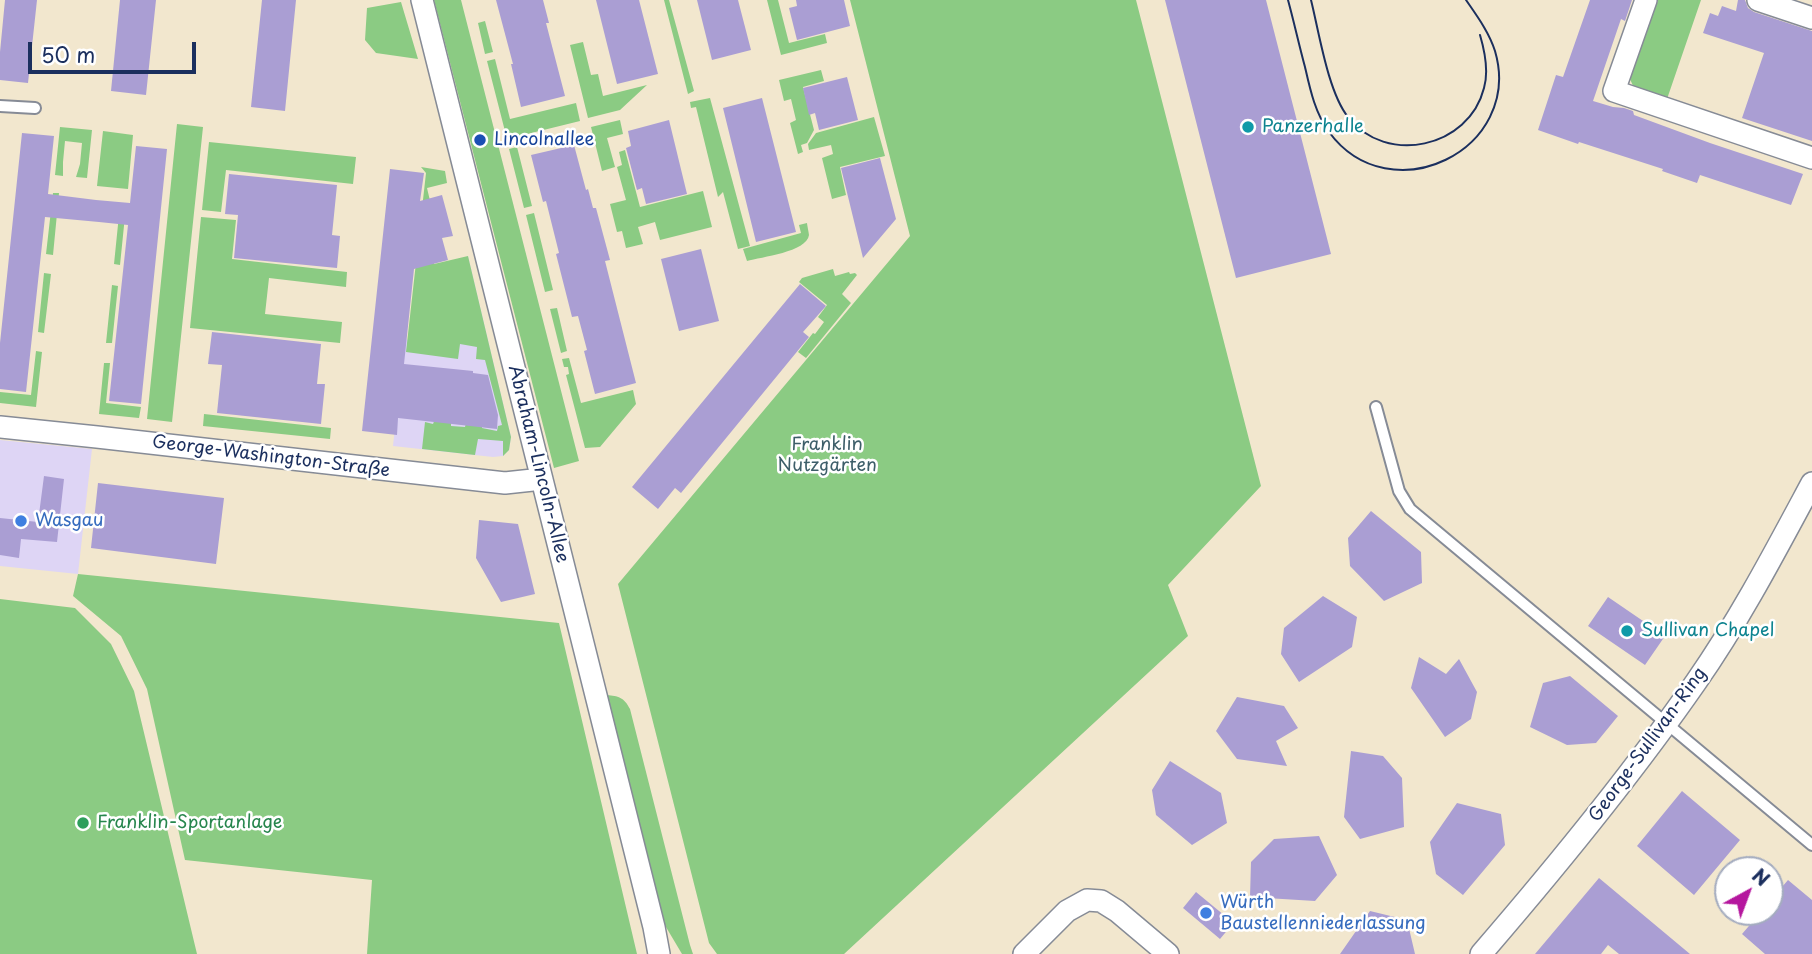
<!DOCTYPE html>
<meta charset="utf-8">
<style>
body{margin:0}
#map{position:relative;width:1812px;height:954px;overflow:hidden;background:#f2e7ce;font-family:"Playpen Sans",sans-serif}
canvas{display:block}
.north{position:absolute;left:1714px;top:856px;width:70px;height:70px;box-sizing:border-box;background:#fff;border:2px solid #a4acbf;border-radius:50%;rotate:41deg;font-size:19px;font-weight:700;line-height:28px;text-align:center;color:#1b2f5e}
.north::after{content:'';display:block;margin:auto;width:24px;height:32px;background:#b5179e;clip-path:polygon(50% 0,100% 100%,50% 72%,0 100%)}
.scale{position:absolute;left:28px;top:42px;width:168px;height:32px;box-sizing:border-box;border:4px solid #1b2f5e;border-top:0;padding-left:9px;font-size:21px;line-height:24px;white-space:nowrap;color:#1b2f5e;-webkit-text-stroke:5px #fff;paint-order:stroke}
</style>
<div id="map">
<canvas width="1812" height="954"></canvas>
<div class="north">N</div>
<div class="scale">50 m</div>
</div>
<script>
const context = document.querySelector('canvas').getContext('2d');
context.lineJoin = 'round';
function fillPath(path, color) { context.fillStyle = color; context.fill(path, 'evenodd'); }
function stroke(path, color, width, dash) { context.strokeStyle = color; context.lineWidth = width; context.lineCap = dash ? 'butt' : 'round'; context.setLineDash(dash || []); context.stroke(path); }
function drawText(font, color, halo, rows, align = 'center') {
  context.font = font + ' "Playpen Sans",sans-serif'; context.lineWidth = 5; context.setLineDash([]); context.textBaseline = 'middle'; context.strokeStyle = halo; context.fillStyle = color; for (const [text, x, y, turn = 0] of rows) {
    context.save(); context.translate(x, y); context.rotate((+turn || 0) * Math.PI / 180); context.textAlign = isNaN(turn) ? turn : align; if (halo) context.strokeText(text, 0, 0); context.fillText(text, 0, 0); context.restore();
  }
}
fillPath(new Path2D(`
 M468,256L511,437L509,450L503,456L493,457L393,446L404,339L412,340Z
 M0,440L92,449L78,574L0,566Z`), '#ded5f5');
fillPath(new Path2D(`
 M434,0H461L579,461L554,468Z
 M664,0H669L694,91L688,94Z
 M767,0H778L789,43L825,34L827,43L781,55Z
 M850,0H1136L1261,486L1168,585L1188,636L844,954H717L709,943L618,584L910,236Z
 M1658,0H1701L1667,99L1634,88L1630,79Z
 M401,2L418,59L376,53L365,40L367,8Z
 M485,21L493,52L485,54L478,23Z
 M583,42L591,75L598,74L603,96L647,85L620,110L588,118L570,45Z
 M495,59L510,119L576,103L580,121L507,139L487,61Z
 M821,70L824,81L803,87L814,130L807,143L801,145L803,152L798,154L790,123L796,120L791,99L784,101L779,80Z
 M710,98L750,246L738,249L723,192L718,197L696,107L691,108L690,102Z
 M874,117L885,156L840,167L846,195L832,199L822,158L833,154L831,145L809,150L808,144L816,133Z
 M620,120L623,134L607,138L615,167L602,171L591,127Z
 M177,124L203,127L172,422L147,419Z
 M60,127L92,130L87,178L76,177L80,164L82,143L65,141L63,162V176L55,175Z
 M103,131L133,135L128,189L97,186Z
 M209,142L356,157L353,184L226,170L221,212L202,210Z
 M517,147L532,206L524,208L509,149Z
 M625,150L640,207L703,191L712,227L660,240L655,222L638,227L643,244L626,248L622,231L617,232L610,204L626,200L617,167L622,165L619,152Z
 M421,167L445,171L447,183L427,188L435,222L424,226L434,264L468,256L511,437L509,450L503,456V441L478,439L475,455L422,449L425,422L433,424L435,419L451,420V426L465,427L466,423L482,424V428L497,431L498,426L502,425L485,360L476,359L477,347L460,344L458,359L406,352L426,173Z
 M53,193H59L53,255L46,254Z
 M120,205L126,206L120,265L114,264Z
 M534,213L553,290L545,292L526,215Z
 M201,217L236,220L232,259L347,272L346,287L269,278L265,314L342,322L340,343L190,328Z
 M807,223C807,224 809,234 809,235C807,252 761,257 747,261L743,249L801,233L799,225Z
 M833,269L835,276L849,272L850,274L855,273L857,275L842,294L851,303L806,358L798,352L813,333L815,334L824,322L818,317L827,305L799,282L802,278Z
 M44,273L51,274L44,333L38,332Z
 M112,285L118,286L112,343H106Z
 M557,308L567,351L561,353L550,309Z
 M36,351L42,352L36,407L0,403V392L31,395Z
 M569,358L581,403L633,390L636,404L600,447L585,448L566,375L569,374L568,367H564L562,359Z
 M104,363H110L106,403L141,407L139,418L99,414Z
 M204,414L331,428L330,439L203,426Z
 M78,574L559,623L637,954H367L372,880L185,860L147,689L121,636L73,596Z
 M0,599L75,608L111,644L134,691L197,954H0Z
 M607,695C618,696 624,697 630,709L690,945L693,954H682L663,922Z`), '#8bcb83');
fillPath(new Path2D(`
 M5,0H37L28,83L0,80V52Z
 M120,0H156L146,95L111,91Z
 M262,0H296L285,111L251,107Z
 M496,0H543L549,23H546L565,96L521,107L511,64H513Z
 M596,0H639L658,74L617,84Z
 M697,0H738L751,50L712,60Z
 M796,0H844L850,26L797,40L789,8L797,6Z
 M1165,0H1266L1331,254L1236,278Z
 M1590,0H1632L1625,21L1621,19L1593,101L1613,107L1624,108L1633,111L1634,115L1710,143L1803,174L1791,205L1700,175L1697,183L1662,171L1663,169L1579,142L1578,144L1538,130L1556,75L1563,77Z
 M1738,0H1745L1748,8L1754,12L1812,31V141L1742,118L1764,53L1703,33L1710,13L1718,16L1722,6L1736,11Z
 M847,77L858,120L819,130L815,113L809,115L803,88Z
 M762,98L796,232L756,242L723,108Z
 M669,120L687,194L646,204L642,188L637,190L626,148L631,146L628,131Z
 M22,133L54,136L48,194L96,200L130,203L136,146L167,149L141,404L109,401L128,225L99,222L45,217L26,392L0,389V343Z
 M574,145L586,190L588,189L593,208H596L610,260L605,261L636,383L595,394L584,351L587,350L578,316L572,317L556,254L559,253L546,201L543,202L531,155Z
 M880,158L896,219L863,258L841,168Z
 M390,169L424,173L420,201L442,195L453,236L442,238L448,260L414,269L404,364L473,371V373L488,375L498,415L497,429L398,418L397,435L362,431Z
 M229,174L337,185L332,235L340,236L337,268L234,258L238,215L225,214Z
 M701,249L719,321L679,331L661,259Z
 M800,284L826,306L803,332L809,337L681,493L675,488L658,509L632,487Z
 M212,332L321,344L317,384H325L321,424L217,413L222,365L208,364Z
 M44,476L64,479L57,542L21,539L19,558L0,555V518L38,522Z
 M98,483L224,498L216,564L91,548Z
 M1371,511L1421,552L1422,583L1384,601L1350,566L1348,538Z
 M479,520L518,524L535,594L501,602L476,558Z
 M1323,596L1357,617L1352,647L1299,682L1281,654L1284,628Z
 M1608,597L1665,636L1645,665L1588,626Z
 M1419,657L1446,674L1459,659L1477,692L1471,719L1445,737L1411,688Z
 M1570,676L1618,716L1596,743L1567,745L1530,727L1543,683Z
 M1237,697L1284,706L1298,728L1276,741L1287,766L1237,759L1216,731Z
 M1351,751L1383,756L1402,778L1404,827L1360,839L1344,817Z
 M1170,761L1221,793L1227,823L1192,845L1156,815L1152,790Z
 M1682,791L1740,840L1694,895L1637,846Z
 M1457,803L1501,814L1505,845L1463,895L1436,874L1430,842Z
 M1319,836L1337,875L1315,901L1250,897L1251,862L1274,839Z
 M1599,878L1690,954H1619L1608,945L1601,954H1535Z
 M1788,880L1812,900V954H1765L1742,934L1761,912H1770V901Z
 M1196,892L1230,920V927L1220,939L1183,908Z
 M1370,911L1407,920L1415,954H1340Z`), '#aa9ed3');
const lane = new Path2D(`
 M0,106L35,108
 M1376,407L1399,491L1410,509L1812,845`);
const street = new Path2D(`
 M422,0L654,927L659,954
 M1646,0L1614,91L1812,158
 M1758,0L1812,18
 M0,427L97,437L505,483L542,479
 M1024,954L1067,911L1087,900L1101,901L1117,911L1168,954
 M1481,954C1557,866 1630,777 1696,682C1740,619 1776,550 1812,483`);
stroke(lane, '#868b96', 14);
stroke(street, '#868b96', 24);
stroke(lane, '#fff', 10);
stroke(street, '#fff', 21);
stroke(new Path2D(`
 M1288,0C1294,22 1299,45 1305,67C1310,89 1315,113 1329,132C1390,215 1524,150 1495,51C1489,32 1477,16 1466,0
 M1311,0C1319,32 1328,92 1348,117C1386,166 1469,148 1484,88C1489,71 1485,52 1480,35`), '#1b2f5e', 2);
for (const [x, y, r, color] of [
 [1248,127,7,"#0f9aa8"],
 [480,140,7,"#1a4fb4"],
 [21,521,7,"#3f7fe0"],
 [1627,631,7,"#0f9aa8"],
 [83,823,7,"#2e9e5b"],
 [1206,913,7,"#3f7fe0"]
]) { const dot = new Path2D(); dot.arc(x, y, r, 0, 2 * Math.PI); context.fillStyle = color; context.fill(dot); stroke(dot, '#fff', 2.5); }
drawText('18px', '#0d838f', '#fff', [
 ["Panzerhalle",1262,127],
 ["Sullivan Chapel",1641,631]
], 'left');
drawText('18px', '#164399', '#fff', [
 ["Lincolnallee",494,140]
], 'left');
drawText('18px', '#3d5e69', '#fff', [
 ["Franklin",827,445],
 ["Nutzgärten",827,466]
]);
drawText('18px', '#1b2f5e', '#fff', [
 ["George-Washington-Straße",271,457,7],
 ["Abraham-Lincoln-Allee",538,464,76],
 ["George-Sullivan-Ring",1648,745,-54]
]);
drawText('18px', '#366cbe', '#fff', [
 ["Wasgau",35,521],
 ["Würth",1220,903],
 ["Baustellenniederlassung",1220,924]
], 'left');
drawText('18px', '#27864d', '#fff', [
 ["Franklin-Sportanlage",97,823]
], 'left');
</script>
